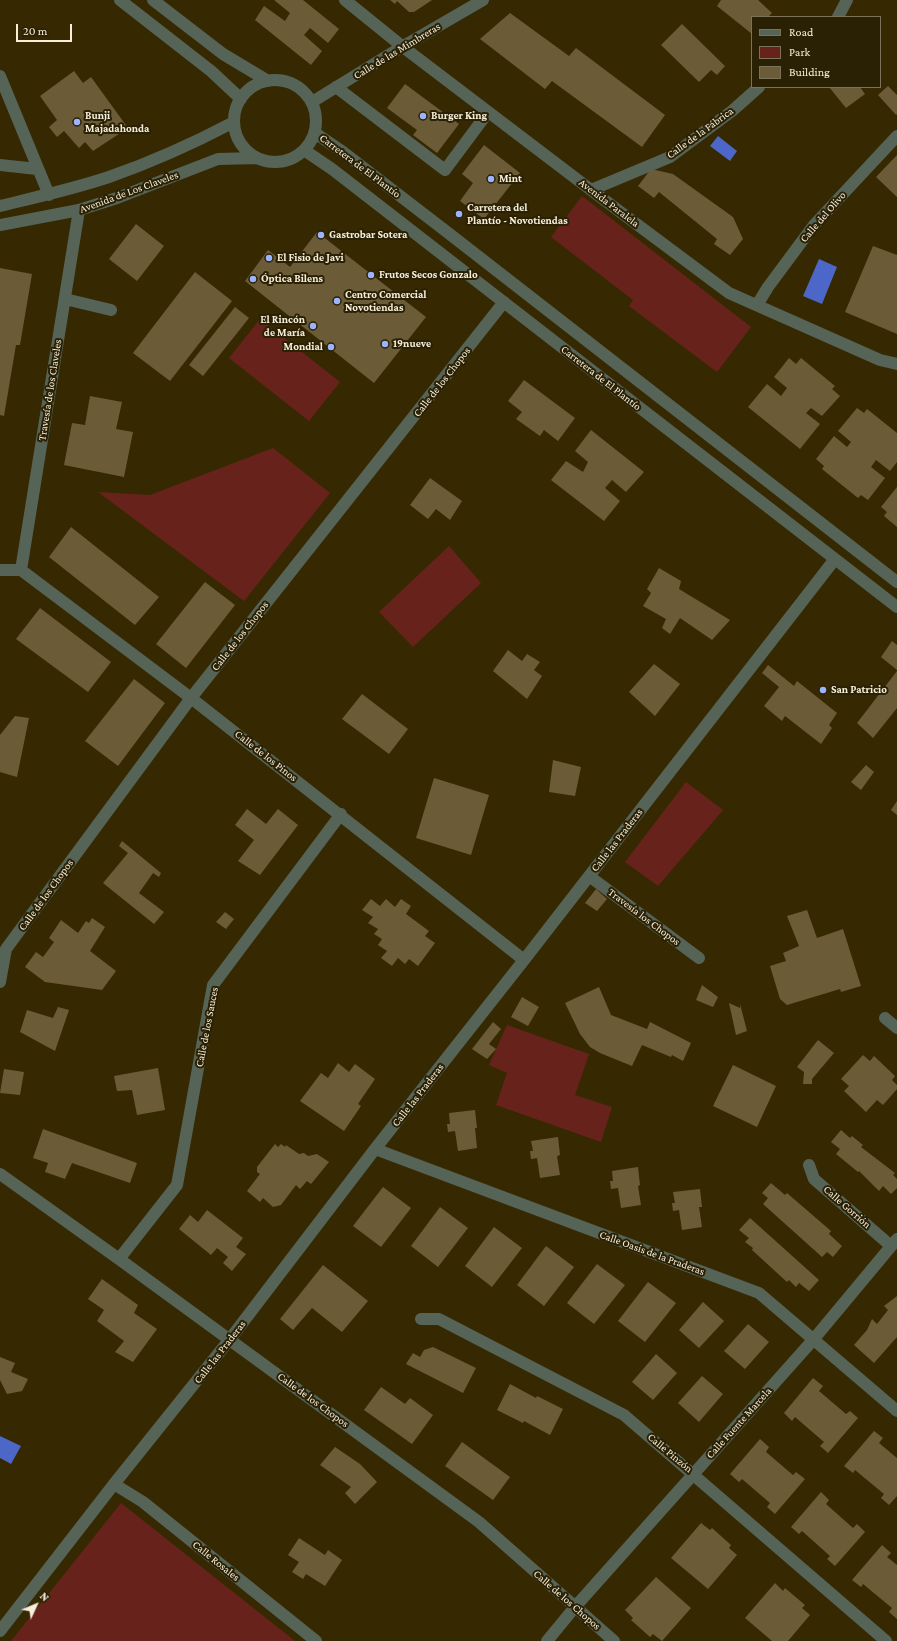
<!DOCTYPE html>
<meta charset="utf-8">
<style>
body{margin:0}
#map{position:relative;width:897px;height:1641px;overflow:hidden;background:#362902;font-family:"Crimson Pro",serif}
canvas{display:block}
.legend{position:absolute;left:751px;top:16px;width:130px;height:72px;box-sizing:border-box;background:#2a2004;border:1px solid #7c7259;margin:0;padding:5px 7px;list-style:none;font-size:12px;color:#f6eed9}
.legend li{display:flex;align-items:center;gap:8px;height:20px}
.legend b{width:20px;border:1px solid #7c7259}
.north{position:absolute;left:16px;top:1585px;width:40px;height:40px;-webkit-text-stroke:3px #2a2004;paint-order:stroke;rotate:46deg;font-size:11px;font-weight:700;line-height:16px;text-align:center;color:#f6eed9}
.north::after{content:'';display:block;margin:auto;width:14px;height:18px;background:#f6eed9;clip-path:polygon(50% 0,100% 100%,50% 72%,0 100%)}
.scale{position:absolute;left:16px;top:24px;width:56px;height:18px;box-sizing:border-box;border:2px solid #f6eed9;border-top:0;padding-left:5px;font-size:12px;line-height:14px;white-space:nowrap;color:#f6eed9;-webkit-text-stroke:3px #2a2004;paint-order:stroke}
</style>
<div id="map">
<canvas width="897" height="1641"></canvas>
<ul class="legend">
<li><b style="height:5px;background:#566458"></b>Road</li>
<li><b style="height:11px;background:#67231b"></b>Park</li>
<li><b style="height:11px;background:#6b5c37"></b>Building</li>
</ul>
<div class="north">N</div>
<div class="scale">20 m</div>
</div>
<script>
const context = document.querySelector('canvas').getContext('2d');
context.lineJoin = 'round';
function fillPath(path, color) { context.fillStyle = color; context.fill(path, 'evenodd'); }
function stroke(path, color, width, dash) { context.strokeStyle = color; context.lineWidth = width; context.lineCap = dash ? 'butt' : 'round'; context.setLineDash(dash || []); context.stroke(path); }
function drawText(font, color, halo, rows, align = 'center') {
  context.font = font + ' "Crimson Pro",serif'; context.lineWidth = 4; context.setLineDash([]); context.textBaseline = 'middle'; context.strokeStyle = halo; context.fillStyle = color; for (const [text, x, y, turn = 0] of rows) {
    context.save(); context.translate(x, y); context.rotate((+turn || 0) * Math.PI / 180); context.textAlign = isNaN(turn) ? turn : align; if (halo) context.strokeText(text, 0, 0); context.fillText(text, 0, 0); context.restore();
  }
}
fillPath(new Path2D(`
 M582,196L751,327L717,372L629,306L633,300L551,237Z
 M260,319L340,382L309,421L229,358Z
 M273,448L330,493L244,601L98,492L150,495Z
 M449,546L481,583L413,647L379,612Z
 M686,782L723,810L658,886L625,862Z
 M507,1025L589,1054L575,1095L612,1107L601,1142L496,1105L507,1073L489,1065Z
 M121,1503L295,1641H11Z`), '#67231b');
fillPath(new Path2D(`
 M718,136L737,151L730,161L710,146Z
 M819,259L837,267L822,304L803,296Z
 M0,1436L21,1446L11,1464L0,1458Z`), '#4c67c7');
fillPath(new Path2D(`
 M274,0H303L339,29L328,43L310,28L304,35L322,51L311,65L255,20L264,6L285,21L290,13Z
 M390,0H432L414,12H409L397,1L395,4Z
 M721,0H758L772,13L768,17H752V34L717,6Z
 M510,13L569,56L576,48L665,115L642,147L552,81L545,89L480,39Z
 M682,24L725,66L717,75L711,70L699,82L661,45Z
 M74,71L83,83L91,77L128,128L93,151L85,142L79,148L64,131L57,137L49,127L57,120L40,96Z
 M405,84L459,124L437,153L413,135L417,130L387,108Z
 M888,86L897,95V114L896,115L878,95Z
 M829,87H860L865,94L846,108Z
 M484,145L520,173L484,219L460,201L473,183L462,174Z
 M897,155V197L876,177Z
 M651,169L673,174L733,217L743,239L730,255L714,244L717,239L659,192L654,198L638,186Z
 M136,224L164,246L137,281L109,259Z
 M317,232L426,317L374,383L245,281L268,250L290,267Z
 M873,246L897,255V334L845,312Z
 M0,268L32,274L20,345H16L4,416L0,415Z
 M195,272L232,301L170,381L133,353Z
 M235,307L249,318L203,376L189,365Z
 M789,358L796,364L801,358L835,386L832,389L840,396L822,416L811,408L806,413L820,424L800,449L748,407L767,384L781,396L787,388L774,377Z
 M524,380L575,418L558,441L544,430L540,436L516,419L522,412L508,401Z
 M90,396L122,402L116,429L133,432L124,477L64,465L72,423L85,425Z
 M857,408L864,413L867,409L897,433V462L890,471L876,460L871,467L885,478L868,500L861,495L858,498L822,469L824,466L816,459L834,436L847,447L851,442L838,431Z
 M591,430L644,472L626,492L612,480L605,488L620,501L604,521L551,480L566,461L583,472L588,462L575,451Z
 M430,478L462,501L450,520L436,509L428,519L410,505Z
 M897,487V527L884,516L887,512L881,507Z
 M71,527L159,597L135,625L49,557Z
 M659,568L681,581L679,589L730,620L712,640L680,618L670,634L662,628L666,619L643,606L651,593L647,589Z
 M205,582L235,605L186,668L156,644Z
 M40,608L111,662L88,692L16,639Z
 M892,641L897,645V670L881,657Z
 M508,650L522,661L527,654L540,662L534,670L542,676L527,699L493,671Z
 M654,664L680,684L655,716L629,692Z
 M768,665L794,686L797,681L837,713L829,725L832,728L821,744L785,716L782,721L764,706L779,687L762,673Z
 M897,671V708L873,738L857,723Z
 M134,679L165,703L118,766L85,741Z
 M362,694L408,729L389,754L342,719Z
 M15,716L29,718L17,777L0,772V735Z
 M553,760L581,767L575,796L549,792Z
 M866,765L874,772L861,790L851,782Z
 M434,778L489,795L471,855L416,838Z
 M897,801V815L891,810Z
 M247,809L266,824L278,809L298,825L260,875L238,861L254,840L235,825Z
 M122,841L161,873L159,877L153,873L139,893L164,912L154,924L103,883L128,853L119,846Z
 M596,889L607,899L597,911L585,903Z
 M371,899L380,906L386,899L395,907L401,899L411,906L406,914L429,931L425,936L435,943L418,966L409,959L405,964L398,958L392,966L381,958L387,951L378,945L382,939L374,934L378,929L368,923L373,917L362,910Z
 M807,910L817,938L843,929L861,986L841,992L840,989L787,1005L780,999L770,966L786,961L783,953L799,946L787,916Z
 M225,912L234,919L226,929L216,922Z
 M92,918L105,927L90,951L116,971L102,990L45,982L25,967L36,952L43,957L54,942L49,938L61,920L78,933L86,921L89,923Z
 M702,985L718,997L713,1007L696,1000Z
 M599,987L611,1015L647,1029L650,1022L691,1043L683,1061L672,1055L671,1057L642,1045L632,1066L600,1053L590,1047L580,1034L565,1003Z
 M522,997L539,1007L528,1026L511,1017Z
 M729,1003L740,1008V1004L747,1031L736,1035Z
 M58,1007L69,1010L55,1051L20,1032L27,1010L53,1018Z
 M493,1022L501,1029L489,1044L496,1049L487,1059L472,1049Z
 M818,1040L834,1053L812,1079V1084H803L804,1072L797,1067Z
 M863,1055L870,1061L874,1056L895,1076L892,1080L897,1085V1089L883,1105L877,1100L866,1112L844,1091L849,1086L841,1079Z
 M338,1063L349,1072L355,1064L375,1079L358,1104L361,1106L344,1131L300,1101L321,1073L328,1078Z
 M733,1065L776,1086L757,1127L713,1106Z
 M158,1068L165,1110L137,1115L132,1090L117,1091L114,1076Z
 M4,1069L24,1072L20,1095L0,1093Z
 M475,1110L477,1128H475L477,1148L458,1151L455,1131L448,1132L447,1124H450L449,1113Z
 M43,1129L137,1163L130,1183L72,1163L65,1179L45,1172L48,1163L33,1158Z
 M841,1130L850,1138L852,1136L863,1145L861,1147L895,1173L893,1175L897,1179V1188L891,1194L883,1186L879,1191L859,1171L858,1172L836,1154L840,1149L831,1142Z
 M558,1137L560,1155L557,1156L560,1175L540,1178L537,1158L531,1159L530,1151H533L531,1141Z
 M275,1144L278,1147L281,1144L285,1147L286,1145L299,1154L304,1153L308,1156L317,1154L329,1162L311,1184L307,1181L300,1189L296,1185L281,1205L273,1207L263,1198L260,1202L247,1191L260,1174L257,1172V1167Z
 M638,1167L640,1185L638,1186L641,1205L621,1208L618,1188L611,1189L610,1181H613L612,1171Z
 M771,1183L785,1195L787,1193L831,1231L829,1234L842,1246L833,1257L827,1252L822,1257L763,1204L768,1198L762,1193Z
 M383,1187L411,1208L381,1247L353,1226Z
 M700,1189L702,1207H699L702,1227L682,1230L679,1210L673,1211L672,1203H675L673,1192Z
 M440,1207L468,1228L438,1267L411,1246Z
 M207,1210L243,1238L236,1247L246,1254L232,1271L223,1263L228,1257L217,1248L211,1255L179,1229L190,1215L198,1222Z
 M750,1218L819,1280L809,1291L799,1283L796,1287L789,1280L787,1282L752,1250L753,1248L745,1242L749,1238L739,1230Z
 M494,1227L522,1248L492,1287L465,1266Z
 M546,1246L574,1267L544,1306L517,1285Z
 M597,1264L625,1285L594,1324L567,1303Z
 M323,1265L368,1301L342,1332L312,1308L293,1330L280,1319Z
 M102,1279L138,1305L134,1313L157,1329L133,1362L115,1352L124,1341L97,1321L104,1310L88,1299Z
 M648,1282L676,1303L645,1342L618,1321Z
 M897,1296V1337L874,1363L854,1345L867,1330L872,1319L877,1324L888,1310L884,1306Z
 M703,1302L724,1321L699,1348L679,1330Z
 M748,1324L769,1342L745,1369L724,1351Z
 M433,1347L476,1368L463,1393L406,1364L413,1353L420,1357L424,1350Z
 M656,1354L677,1373L653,1400L632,1382Z
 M0,1357L15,1363L11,1372L28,1379L22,1391L7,1394L0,1380Z
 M702,1376L723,1394L699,1422L678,1403Z
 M813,1378L823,1386L819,1391L846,1414L850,1411L858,1418L828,1453L820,1446L824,1442L795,1417L792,1421L784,1413Z
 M510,1384L536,1398L537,1396L563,1409L550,1435L524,1421L523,1423L497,1410Z
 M381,1387L405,1404L410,1398L433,1415L412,1444L364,1410Z
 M874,1431L883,1438L879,1443L897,1458V1496L889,1505L881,1498L884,1494L855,1470L853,1473L844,1466Z
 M760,1439L769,1447L766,1452L793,1475L796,1472L805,1479L775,1514L767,1507L770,1503L742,1479L739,1482L730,1474Z
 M462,1442L510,1477L493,1500L445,1466Z
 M335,1447L360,1464L377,1482L355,1504L345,1493L351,1487L320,1465Z
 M821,1492L829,1500L826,1504L853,1528L857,1524L865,1532L835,1566L827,1559L830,1556L802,1531L799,1534L791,1527Z
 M701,1523L710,1530L712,1528L731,1545L729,1548L737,1555L708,1589L671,1558Z
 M299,1538L325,1555L328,1550L342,1560L325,1586L306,1574L303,1579L292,1572L299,1562L288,1555Z
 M882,1545L891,1553L887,1557L897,1565V1619L889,1612L892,1608L863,1584L861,1587L852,1580Z
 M656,1577L691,1608L662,1641L653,1634L650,1637L631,1620L633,1618L625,1610Z
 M775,1583L783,1591L785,1588L805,1605L802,1608L810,1615L788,1641H772L745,1618Z`), '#6b5c37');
stroke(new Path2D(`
 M120,0L211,71L241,99
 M153,0L223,54L268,81
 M345,0L403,47L591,190L729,293L880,360L897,364
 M838,17L847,0
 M0,76L49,195
 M234 121a41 41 0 1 1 82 0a41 41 0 1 1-82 0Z
 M336,87L445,170L483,119
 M312,102L395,51L483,0
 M315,133L343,152L447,232L897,582
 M304,150L332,169L897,607
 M0,165L37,169
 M591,190L670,157L732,111L759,87
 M0,206C37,197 73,189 109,177C152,162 194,143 234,122
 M0,225L79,210L117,198L218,159L257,158
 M65,299L111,310
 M757,305L768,287L814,225L897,136
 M0,570H21L191,698L524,960
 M21,570L79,210
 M589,876L699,958
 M0,982L6,949L191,698L504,302
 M885,1018L897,1028
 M375,1149L759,1293L897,1411
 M809,1165L814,1179L891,1246
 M0,1174L119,1259L479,1522L614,1641
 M119,1259L177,1185L213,985L341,814
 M421,1319H439L624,1415L886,1641
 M114,1484L143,1502L316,1641
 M0,1631L114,1484L230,1339L375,1149L524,960L835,559
 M547,1641L575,1607L813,1340L897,1239`), '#566458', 12);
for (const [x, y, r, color] of [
 [423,116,4,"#9bb4fd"],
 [77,122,4,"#9bb4fd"],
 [491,179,4,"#9bb4fd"],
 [459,214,4,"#9bb4fd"],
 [321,235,4,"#9bb4fd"],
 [269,258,4,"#9bb4fd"],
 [371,275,4,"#9bb4fd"],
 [253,279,4,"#9bb4fd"],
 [337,301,4,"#9bb4fd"],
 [313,326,4,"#9bb4fd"],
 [385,344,4,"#9bb4fd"],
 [331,347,4,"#9bb4fd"],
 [823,690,4,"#9bb4fd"]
]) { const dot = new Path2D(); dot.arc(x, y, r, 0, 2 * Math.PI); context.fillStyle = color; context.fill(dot); stroke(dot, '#2a2004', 1.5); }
drawText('11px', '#f6eed9', '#2a2004', [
 ["Calle de las Mimbreras",397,51,-31],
 ["Calle de la Fábrica",700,133,-36],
 ["Carretera de El Plantío",360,166,37],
 ["Avenida de Los Claveles",129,192,-20],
 ["Avenida Paralela",609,203,37],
 ["Calle del Olivo",823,217,-49],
 ["Carretera de El Plantío",601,378,38],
 ["Calle de los Chopos",442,382,-52],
 ["Travesía de los Claveles",50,390,-81],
 ["Calle de los Chopos",240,636,-52],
 ["Calle de los Pinos",266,756,38],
 ["Calle las Praderas",617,840,-52],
 ["Calle de los Chopos",46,895,-54],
 ["Travesía los Chopos",644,917,37],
 ["Calle de los Sauces",207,1027,-79],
 ["Calle las Praderas",418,1095,-52],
 ["Calle Gorrión",847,1207,41],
 ["Calle Oasis de la Praderas",652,1253,20],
 ["Calle las Praderas",220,1352,-52],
 ["Calle de los Chopos",313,1400,36],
 ["Calle Fuente Marcela",739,1423,-48],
 ["Calle Pinzón",670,1453,40],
 ["Calle Rosales",216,1561,39],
 ["Calle de los Chopos",567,1600,41]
]);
drawText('bold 11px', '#f6eed9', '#2a2004', [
 ["Bunji",85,116],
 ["Majadahonda",85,129],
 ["Burger King",431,116],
 ["Mint",499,179],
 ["Carretera del",467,208],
 ["Plantío - Novotiendas",467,221],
 ["Gastrobar Sotera",329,235],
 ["El Fisio de Javi",277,258],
 ["Frutos Secos Gonzalo",379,275],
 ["Óptica Bilens",261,279],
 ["Centro Comercial",345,295],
 ["Novotiendas",345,308],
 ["El Rincón",305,320,"right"],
 ["de María",305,333,"right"],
 ["19nueve",393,344],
 ["Mondial",323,347,"right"],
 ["San Patricio",831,690]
], 'left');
</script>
